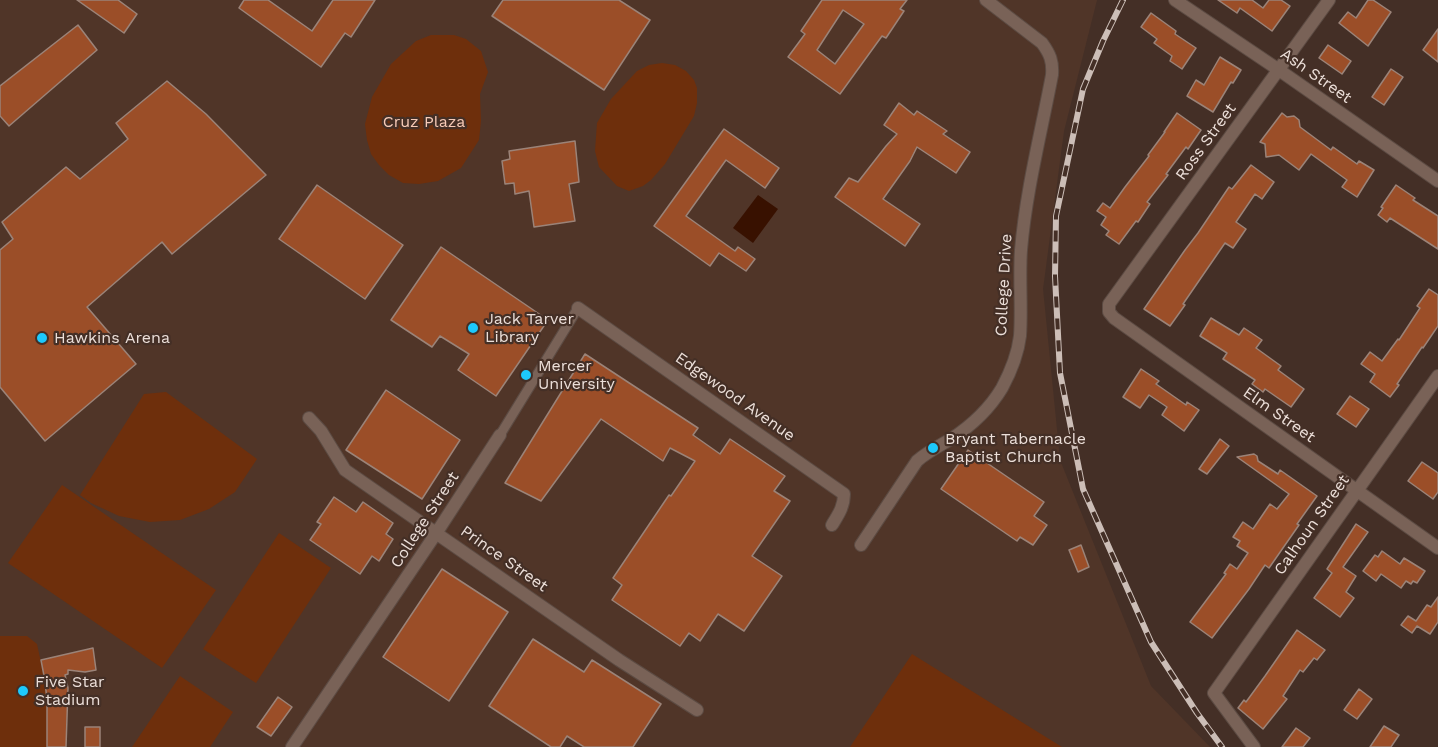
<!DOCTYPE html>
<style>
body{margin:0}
canvas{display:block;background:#442f26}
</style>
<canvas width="1438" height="747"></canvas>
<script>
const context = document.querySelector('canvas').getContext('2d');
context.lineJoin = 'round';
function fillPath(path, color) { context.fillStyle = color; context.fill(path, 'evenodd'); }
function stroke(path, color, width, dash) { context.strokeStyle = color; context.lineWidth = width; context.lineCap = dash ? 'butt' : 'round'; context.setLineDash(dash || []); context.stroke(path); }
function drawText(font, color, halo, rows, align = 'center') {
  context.font = font + ' "Work Sans",sans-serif'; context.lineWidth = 4.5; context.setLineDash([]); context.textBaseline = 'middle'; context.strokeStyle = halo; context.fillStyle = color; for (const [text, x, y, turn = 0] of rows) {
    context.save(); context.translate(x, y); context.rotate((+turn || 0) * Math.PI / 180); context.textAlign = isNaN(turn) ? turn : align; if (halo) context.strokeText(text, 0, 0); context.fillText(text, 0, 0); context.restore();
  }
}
fillPath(new Path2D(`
 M0,0H1097L1064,131L1043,289L1060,460L1151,686L1210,747H0Z`), '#503528');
fillPath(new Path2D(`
 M431,35H454L466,39L481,51L488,72L480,94L481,121L479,140L461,168L438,181L419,184L403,183L389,175L379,165L371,154L367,140L365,124L372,97L391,64L416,41Z
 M662,63L675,65L686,71L694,80L697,88V103L694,116L665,164L651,180L643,186L629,191L617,186L599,167L595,151L597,123L611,99L637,71L649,65Z
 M166,392L257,459L235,492L209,509L180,520L150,522L119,516L91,503L80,495L144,394Z
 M62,485L216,590L162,668L8,563Z
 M279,533L331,568L256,683L203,649Z
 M0,636H27L37,644L45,681L47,701V747H0Z
 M912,654L1062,747H850Z
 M180,676L233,712L210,747H132Z`), '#6e2f0c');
fillPath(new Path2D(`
 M758,195L778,209L753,243L733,228Z`), '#381100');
const building = new Path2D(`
 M77,0H118L137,14L124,33Z
 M244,0H268L312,31L333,0H375L351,37L345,33L321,67L239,8Z
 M503,0H619L650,20L604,90L492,16Z
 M822,0H907L900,9L904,11L886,38L882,36L840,94L788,57L805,34L801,31ZM843,10L864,24L835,64L817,50Z
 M1218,0H1252L1263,8L1269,0H1281L1290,6L1272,31L1240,8L1237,13Z
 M1368,0H1373L1391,12L1368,46L1339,23L1348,12L1356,18Z
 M1151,13L1176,31L1175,34L1196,48L1182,69L1170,61L1172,56L1154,43L1157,39L1141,27Z
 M78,25L97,50L9,126L0,116V86Z
 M1438,29V62L1423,50Z
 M1328,45L1351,61L1342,74L1319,58Z
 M1220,57L1241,70L1233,83L1231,82L1213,112L1187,96L1196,80L1204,85Z
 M1391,69L1403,77L1384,105L1372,97Z
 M167,81L206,114L266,175L172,254L162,242L87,307L136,364L45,441L0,387V250L13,239L2,222L66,167L80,179L128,139L116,123Z
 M899,103L914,115L917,111L947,131L943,134L970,152L956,173L917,147L910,161L883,199L920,224L905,246L835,197L849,178L858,182L886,146L897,134L884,125Z
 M1177,113L1201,130L1188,149L1186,147L1166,174L1168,175L1147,202L1150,204L1138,222L1136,221L1119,244L1106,235L1109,231L1101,225L1106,217L1097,211L1103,203L1110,208L1125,187L1149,156L1148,155L1165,132H1164Z
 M1282,113L1287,117L1294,116L1299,120L1300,127L1331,150L1333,147L1357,164L1359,161L1374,170L1357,197L1342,187L1347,180L1311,154L1299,170L1279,155L1266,157L1265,144L1260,142Z
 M724,129L779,168L765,188L726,160L686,216L735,251L738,247L755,259L746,271L719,253L710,266L654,226Z
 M575,141L579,182L569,184L575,221L534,227L529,191L515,194L514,183L505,184L502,161L510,159L509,151Z
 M1251,165L1274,182L1262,199L1255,194L1236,222L1246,229L1233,248L1225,243L1183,304L1185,305L1170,326L1144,309L1185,250L1198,233L1229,187L1232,189Z
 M317,185L403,245L365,299L279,239Z
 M1396,185L1415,198L1413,200L1438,216V249L1390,218L1387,222L1378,215L1383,208L1381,207Z
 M441,247L548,320L496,396L458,370L469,354L440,336L432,347L391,320Z
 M1429,289L1438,295V326L1423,348L1422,347L1397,384L1399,385L1390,397L1370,382L1375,374L1361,364L1370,352L1382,361L1398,339L1399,340L1420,308L1417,306Z
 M1211,318L1239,335L1244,328L1262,340L1256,348L1281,366L1278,370L1304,389L1291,407L1265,389L1263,392L1252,384L1255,380L1223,359L1227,353L1200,336Z
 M585,354L698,428L693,435L720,454L730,439L785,476L774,491L790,501L752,556L782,576L744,631L718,614L700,641L689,633L680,646L612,600L622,585L613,578L669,495L671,496L695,461L670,448L663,461L601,419L541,501L505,483Z
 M1141,369L1159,381L1156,384L1186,405L1187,402L1199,410L1184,431L1162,415L1167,407L1149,395L1140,408L1123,397Z
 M386,390L460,440L422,499L346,450Z
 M1350,396L1369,409L1356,427L1337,414Z
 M1220,439L1229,446L1207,474L1199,469Z
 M968,450L1044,502L1034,516L1047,525L1033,545L1020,537L1017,541L941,489Z
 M1254,454L1257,456L1258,461L1278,474L1280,470L1317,496L1297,524L1299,525L1269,568L1265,565L1249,589L1212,638L1190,622L1226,574L1224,573L1230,564L1237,569L1248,553L1237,546L1240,541L1233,537L1243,522L1253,529L1270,504L1277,509L1289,494L1237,457Z
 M1422,462L1438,473V492L1433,499L1408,481Z
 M334,497L356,512L363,502L393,523L386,534L393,539L379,561L372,556L360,574L310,540L321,524L317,522Z
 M1356,524L1368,532L1343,567L1356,576L1346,592L1354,598L1340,617L1314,598L1332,573L1327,569Z
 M1081,545L1089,567L1078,572L1069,550Z
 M1382,551L1400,564L1404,558L1425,571L1417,583L1413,581L1411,584L1406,581L1401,588L1381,574L1376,581L1363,571L1375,555L1378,557Z
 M442,569L508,612L449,701L383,657Z
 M1438,597V622L1430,634L1417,626L1412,633L1401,625L1408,616L1416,621L1427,605L1431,607Z
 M1297,630L1325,650L1317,660L1314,658L1303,672L1300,670L1283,696L1287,699L1263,729L1238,708L1244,700L1246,702L1265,676Z
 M533,639L584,672L592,660L661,704L633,747H584L567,736L560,747H551L489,706Z
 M93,648L96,670L85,672L68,670V674L65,675L68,688L66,747H47V701L45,681L41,660Z
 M1359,689L1372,699L1357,719L1344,710Z
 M278,697L292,707L271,736L257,727Z
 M1384,726L1399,735L1391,747H1370Z
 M85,727H100V747H85Z
 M1296,728L1310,738L1303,747H1282Z`);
fillPath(building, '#9b4e28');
stroke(building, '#9b8378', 1.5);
const pedestrian = new Path2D(`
 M500,435L578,308`);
const minor = new Path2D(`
 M1175,0L1279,70L1438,181
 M1329,0L1109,304V312L1114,318L1438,548
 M578,308L844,494C844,507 838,515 832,525
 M309,418L321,431L345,470L619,660L697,710
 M861,545L917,461C927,452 939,446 951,439C971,426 990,408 1002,388C1010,373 1018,353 1020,336C1022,308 1019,278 1021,250C1026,191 1041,133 1052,75C1053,61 1050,54 1042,43L986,0
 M292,747L437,532L500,435
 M1254,747L1214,693L1438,376`);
stroke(pedestrian, '#5c4b43', 11);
stroke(minor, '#5c4b43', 14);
stroke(pedestrian, '#796257', 9);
stroke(minor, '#796257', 12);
const rail = new Path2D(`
 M1123,0L1103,41L1083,89L1056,216L1055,276L1060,373L1083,489L1151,642L1197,713L1222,747`);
stroke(rail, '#ccbeb7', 6);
stroke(rail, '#442f26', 4, [11]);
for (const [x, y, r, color] of [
 [473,328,6,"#1dc9fc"],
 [42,338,6,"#1dc9fc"],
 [526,375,6,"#1dc9fc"],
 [933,448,6,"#1dc9fc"],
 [23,691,6,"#1dc9fc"]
]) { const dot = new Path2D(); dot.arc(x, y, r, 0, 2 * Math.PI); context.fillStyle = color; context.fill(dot); stroke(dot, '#442f26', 2); }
drawText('16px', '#ecdfd9', '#442f26', [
 ["Ash Street",1316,76,35],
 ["Ross Street",1206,142,-54],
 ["College Drive",1004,285,-87],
 ["Edgewood Avenue",735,397,35],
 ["Elm Street",1279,415,35],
 ["College Street",425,520,-57],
 ["Calhoun Street",1312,525,-55],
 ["Prince Street",504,559,35]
]);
drawText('16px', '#f8cbb7', '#442f26', [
 ["Cruz Plaza",424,122]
]);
drawText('16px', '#ecdfd9', '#442f26', [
 ["Jack Tarver",485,319],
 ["Library",485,337],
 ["Hawkins Arena",54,338],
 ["Mercer",538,366],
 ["University",538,384],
 ["Bryant Tabernacle",945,439],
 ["Baptist Church",945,457],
 ["Five Star",35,682],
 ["Stadium",35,700]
], 'left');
</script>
